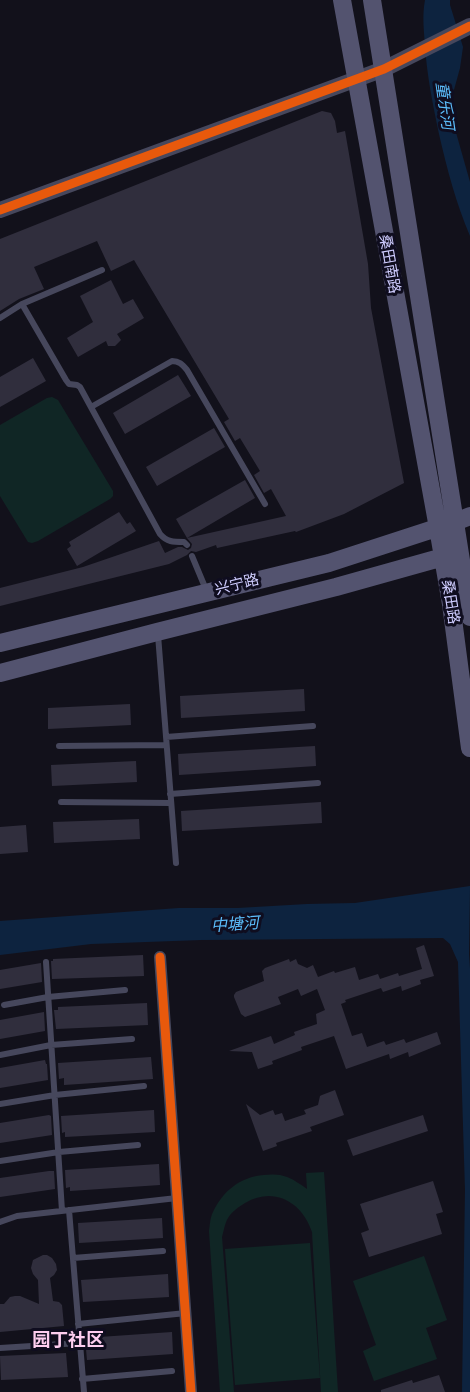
<!DOCTYPE html>
<meta charset="utf-8">
<style>
body{margin:0}
canvas{display:block;background:#12111b}
</style>
<canvas width="470" height="1392"></canvas>
<script>
const context = document.querySelector('canvas').getContext('2d');
context.lineJoin = 'round';
function fillPath(path, color) { context.fillStyle = color; context.fill(path, 'evenodd'); }
function stroke(path, color, width, dash) { context.strokeStyle = color; context.lineWidth = width; context.lineCap = dash ? 'butt' : 'round'; context.setLineDash(dash || []); context.stroke(path); }
function drawText(font, color, halo, rows, align = 'center') {
  context.font = font + ' "Fira Sans Condensed","Noto Sans SC",sans-serif'; context.lineWidth = 6; context.setLineDash([]); context.textBaseline = 'middle'; context.strokeStyle = halo; context.fillStyle = color; for (const [text, x, y, turn = 0] of rows) {
    context.save(); context.translate(x, y); context.rotate((+turn || 0) * Math.PI / 180); context.textAlign = isNaN(turn) ? turn : align; if (halo) context.strokeText(text, 0, 0); context.fillText(text, 0, 0); context.restore();
  }
}
fillPath(new Path2D(`
 M52,397L58,400L113,491V496L110,499L38,541L32,543L28,542L0,496V425L47,398Z
 M324,1172L338,1392H321L312,1232C302,1202 274,1186 245,1203C240,1206 234,1210 230,1215C225,1221 224,1230 222,1237L234,1392H220L209,1231C210,1225 210,1218 213,1212C223,1191 240,1177 264,1175C272,1174 280,1174 287,1177C295,1180 301,1185 307,1189L306,1173Z
 M310,1243L320,1378L235,1385L225,1249Z
 M424,1256L447,1320L426,1328L437,1359L374,1381L363,1351L376,1345L353,1281Z`), '#102625');
fillPath(new Path2D(`
 M425,0H450V5L463,47L460,68L452,97L453,122L470,182V236C456,203 447,169 439,134C433,105 427,76 425,46C424,30 422,16 425,0Z
 M470,886L469,954L470,969V1392H462L465,1190L458,962L450,944L443,938L201,940L91,944L0,955V921L179,908H238L307,904L355,903Z`), '#0d233f');
fillPath(new Path2D(`
 M322,111L331,113L335,121L337,133L345,131L368,264L371,308L404,483L344,514L296,532L295,531L217,548L216,545L196,552L191,551L187,555L169,564L0,606V588L83,567L159,541L165,553L178,547H182L188,550L191,548L192,544L187,538L286,516L271,489L264,493L254,475L260,471L240,438L235,441L224,422L229,419L134,260L111,271L97,241L34,267L44,289L19,299L0,311V239Z
 M111,280L123,304L133,299L144,318L117,334L121,340L115,346H108L106,341L78,357L67,338L93,322L80,296Z
 M33,358L46,381L0,407V377Z
 M178,375L191,396L125,434L113,413Z
 M214,428L225,447L157,486L146,467Z
 M245,480L255,498L187,538L176,519Z
 M119,512L127,524L130,522L136,531L77,566L67,549L71,546L69,542Z
 M304,689L305,711L181,718L180,696Z
 M130,704L131,725L48,729V708Z
 M315,746L316,766L179,775L178,754Z
 M136,761L137,782L52,786L51,765Z
 M321,802L322,823L182,831L181,811Z
 M139,819L140,839L54,843L53,822Z
 M26,825L28,852L0,854V827Z
 M424,945L434,976L420,980L421,984L402,991L401,986L383,992L381,988L345,1000L346,1002L341,1004L352,1036L362,1033L367,1047L384,1041L386,1045L404,1039L406,1043L437,1032L441,1044L409,1057L408,1052L390,1059L389,1054L346,1069L334,1036L301,1047L302,1050L272,1061L273,1064L258,1069L252,1052L229,1051L271,1036L274,1044L295,1035L294,1032L317,1024L316,1014L325,1010L317,989L301,996L298,989L278,997L281,1004L245,1017L241,1014L234,997V995L236,992L264,981L262,971L265,968L289,959L290,962L296,959L298,964L307,968L313,965L318,977L334,971L335,973L355,967L359,980L378,974L380,979L398,973L399,976L422,969L416,948Z
 M143,955L144,976L52,979L51,961H53V959Z
 M41,963L42,982L0,989V970Z
 M147,1003L148,1025L56,1029L54,1010H58V1007Z
 M44,1012L45,1031L0,1039V1020Z
 M151,1057L153,1079L64,1085V1078L59,1079L58,1063Z
 M45,1060L46,1064H47L48,1080L0,1088V1068Z
 M335,1090L344,1115L310,1127L312,1131L276,1143L277,1146L263,1151L246,1104L260,1115L273,1110L275,1115L282,1113L285,1121L306,1114L304,1110L318,1105L320,1096L322,1095Z
 M154,1110L155,1132L65,1137V1132L62,1133L61,1116Z
 M49,1115L51,1116L52,1135L0,1143V1123Z
 M423,1115L428,1131L353,1156L347,1140Z
 M159,1164L160,1185L70,1191V1187L66,1188L65,1170Z
 M49,1171H54L55,1189L0,1197V1178Z
 M433,1181L443,1212L436,1214L442,1234L369,1257L361,1233L369,1230L360,1204Z
 M162,1218L163,1238L79,1243L78,1223Z
 M43,1255H47L52,1258L56,1264L57,1270L54,1275L50,1278L53,1301L59,1302L62,1305L64,1326L0,1332V1304H4L10,1297L15,1296H20L39,1304L38,1280L33,1274L31,1268L33,1260Z
 M168,1274L169,1297L83,1302L81,1280Z
 M172,1332L173,1354L87,1360L85,1338Z
 M66,1353L68,1377L1,1380L0,1356Z
 M439,1375L445,1392H381V1390L412,1380L413,1383Z`), '#302e3d');
stroke(new Path2D(`
 M22,304L66,380L69,384L77,385L80,387L160,534C167,542 173,542 184,542L187,545
 M0,318L22,304L102,270
 M91,407L172,361C179,361 182,364 187,370L265,504
 M192,556L207,592
 M158,635L176,863
 M166,737L313,726
 M59,746L166,745
 M170,794L318,783
 M61,802L171,803
 M46,962L62,1211
 M4,1005L48,997L125,990
 M0,1055L51,1045L132,1039
 M0,1104L55,1095L144,1086
 M0,1161L59,1152L138,1145
 M69,1210L84,1392
 M0,1222L17,1216L177,1198
 M73,1258L163,1251
 M78,1324L186,1313
 M0,1348L79,1343
 M82,1379L172,1371`), '#46475c', 6);
stroke(new Path2D(`
 M160,957L191,1392`), '#46475c', 12);
stroke(new Path2D(`
 M0,210L384,69L470,26`), '#46475c', 16);
stroke(new Path2D(`
 M342,0L438,528L451,604L470,748
 M372,0L470,617
 M0,643L329,563L455,522L470,516
 M0,673L157,632L336,587L454,554`), '#53536f', 18);
stroke(new Path2D(`
 M0,210L384,69L470,26
 M160,957L191,1392`), '#e8590c', 9);
drawText('15px', '#ceccfe', '#0f0d1f', [
 ["桑田南路",389,264,80],
 ["兴宁路",237,585,-14],
 ["桑田路",450,602,81]
]);
drawText('italic 16px', '#5cbefc', '#0f0d1f', [
 ["童乐河",444,106,82],
 ["中塘河",235,925,-4]
]);
drawText('bold 18px', '#fecef0', '#0f0d1f', [
 ["园丁社区",68,1341]
]);
</script>
